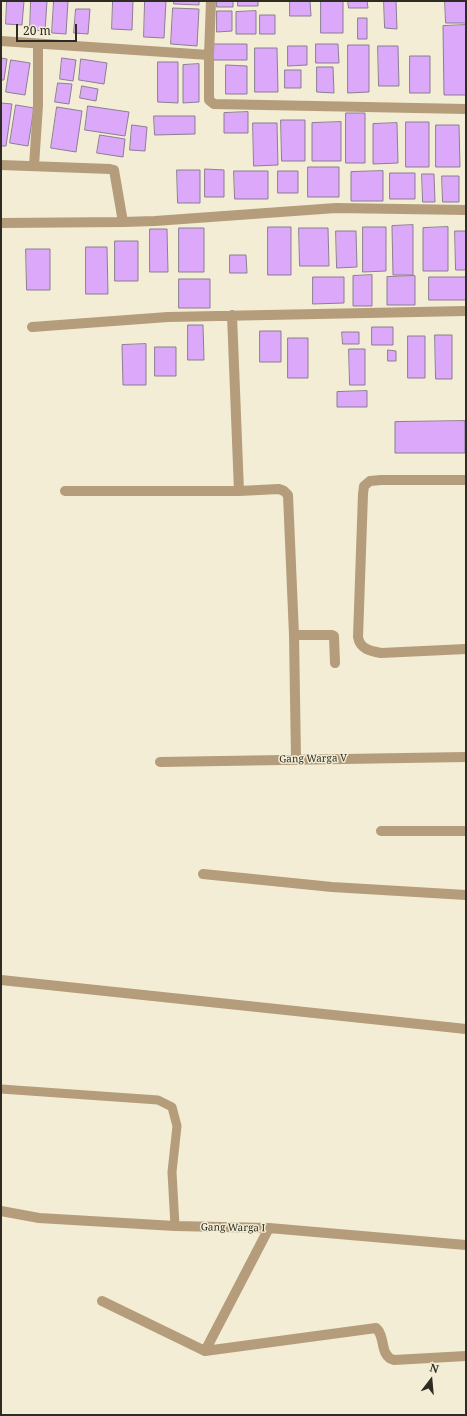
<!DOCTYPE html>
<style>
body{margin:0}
#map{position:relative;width:467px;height:1416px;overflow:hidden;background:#f2edd4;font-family:"Noto Serif",serif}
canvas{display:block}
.frame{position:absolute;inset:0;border:2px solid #2d2b22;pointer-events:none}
.north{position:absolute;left:411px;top:1360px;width:40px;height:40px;-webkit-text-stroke:3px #f2edd4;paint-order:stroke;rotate:16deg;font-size:11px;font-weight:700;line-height:16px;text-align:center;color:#2d2b22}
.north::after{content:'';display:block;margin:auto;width:14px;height:18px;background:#2d2b22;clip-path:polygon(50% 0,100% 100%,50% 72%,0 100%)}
.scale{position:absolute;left:16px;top:24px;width:61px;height:18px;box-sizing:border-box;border:2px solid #2d2b22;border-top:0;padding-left:5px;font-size:12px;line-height:14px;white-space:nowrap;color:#2d2b22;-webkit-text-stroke:3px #f2edd4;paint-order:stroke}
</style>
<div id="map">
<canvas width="467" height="1416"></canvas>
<div class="frame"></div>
<div class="north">N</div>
<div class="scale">20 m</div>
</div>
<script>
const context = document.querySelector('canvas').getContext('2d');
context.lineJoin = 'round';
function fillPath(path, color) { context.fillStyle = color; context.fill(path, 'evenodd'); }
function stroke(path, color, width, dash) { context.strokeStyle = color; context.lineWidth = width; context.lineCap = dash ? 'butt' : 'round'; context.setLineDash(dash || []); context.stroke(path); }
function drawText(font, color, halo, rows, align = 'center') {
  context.font = font + ' "Noto Serif",serif'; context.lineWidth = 3; context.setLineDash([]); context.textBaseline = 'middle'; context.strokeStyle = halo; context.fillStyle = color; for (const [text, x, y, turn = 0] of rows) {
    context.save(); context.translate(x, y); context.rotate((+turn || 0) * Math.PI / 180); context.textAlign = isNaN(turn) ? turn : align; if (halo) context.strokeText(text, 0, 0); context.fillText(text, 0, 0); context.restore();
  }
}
const building = new Path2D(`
 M7,1H24L22,25L6,24Z
 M31,1H47L45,31L30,30Z
 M54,1H68L66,34L52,33Z
 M113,1H133L132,30L112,29Z
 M145,1H166L164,38L144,37Z
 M174,1H199V5L174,4Z
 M217,1H233V7H217Z
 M238,1H258V6H238Z
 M290,1H310L311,16H290Z
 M321,1H343V33H321Z
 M348,1H367L368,8H349Z
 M384,1H396L397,29L385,28Z
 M445,1H466V23H446Z
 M173,8L199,9L197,46L171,44Z
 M76,9H90L88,34L74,33Z
 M217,11H232V31L217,32Z
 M256,11V34H236V12Z
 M260,15H275V34H260Z
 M358,18H367V39H358Z
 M466,25V95H444L443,26Z
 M212,44H247V60H213Z
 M316,44H338L339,63H316Z
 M348,45H369V92L348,93Z
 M288,46H307V65L288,66Z
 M378,46H398L399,86H379Z
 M255,48H277L278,92H255Z
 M410,56H430V93H410Z
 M1,58L7,59L4,80H1Z
 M62,58L76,60L73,81L60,79Z
 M81,59L107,63L104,84L79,80Z
 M11,60L30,63L25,95L6,92Z
 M158,62H178V103L158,102Z
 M199,64V102L183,103V65Z
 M226,65L247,66V94H226Z
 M317,67H333L334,93L317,92Z
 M285,70H301V88H285Z
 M58,83L72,84L69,104L55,102Z
 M82,86L98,89L96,101L80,98Z
 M1,103L12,104L6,146H1Z
 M16,105L34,108L28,146L10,143Z
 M88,106L129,112L125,136L85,130Z
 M57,107L82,111L76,152L51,148Z
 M248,112V133H224V113Z
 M346,113H365V163H346Z
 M154,116H195V134L155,135Z
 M281,120H305V161H282Z
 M341,122V161H312V123Z
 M406,122H429V167H406Z
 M253,123H277L278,165L254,166Z
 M397,123L398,163L373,164V124Z
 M132,125L147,127L145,151L130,150Z
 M436,125H459L460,167H436Z
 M100,135L125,139L123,157L97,153Z
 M308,167H339V197H308Z
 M205,169L224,170V197H205Z
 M177,170H200V203H178Z
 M234,171H268V199H235Z
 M278,171H298V193H278Z
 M383,171V201H351V172Z
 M390,173H415V199H390Z
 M422,174H434L435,202H423Z
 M442,176H459V202H443Z
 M413,225V275H393L392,226Z
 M268,227H291V275H268Z
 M363,227H386V271L363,272Z
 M448,227V271H423V228Z
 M179,228H204V272H179Z
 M299,228H328L329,266H300Z
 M150,229H167L168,272H150Z
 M336,231H356L357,267L337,268Z
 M455,231H466V270H456Z
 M115,241H138V281H115Z
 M86,247H107L108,294H86Z
 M26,249H50V290H27Z
 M230,255H246L247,273H230Z
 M372,275V306H353V276Z
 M415,276V305H387V277Z
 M313,277H344V303L313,304Z
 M429,277H466V300H429Z
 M179,279H210V308H179Z
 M188,325H203L204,360H188Z
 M372,327H393V345H372Z
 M260,331H281V362H260Z
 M342,332H359V344H343Z
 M435,335H452V379H436Z
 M408,336H425V378H408Z
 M288,338H308V378H288Z
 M146,344V385H123L122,345Z
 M155,347H176V376H155Z
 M349,349H365V385H350Z
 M388,350L396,351V361H388Z
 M367,391V407H337V392Z
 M465,421V453H395V422Z`);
fillPath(building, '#dca8fa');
stroke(building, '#8a7e92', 1);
stroke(new Path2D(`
 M1,1089L158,1100L172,1107L177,1126L172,1172L175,1226`), '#b59c7a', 9);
stroke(new Path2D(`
 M211,1L209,55V100L214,104L466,109
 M1,41L209,55
 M1,165L110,169L114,170L123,222L155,221L336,208L466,210
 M34,166L38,105V44
 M1,223L123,222
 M32,327L168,317L466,311
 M466,480H381L370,481L364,486L363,494L358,637C360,649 370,651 381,653L466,649
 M65,491H239L232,315
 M239,491L279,489L284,491L288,495L294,635L296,759
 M294,635H332L334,636L335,663
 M160,762L466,757
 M381,831H466
 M203,874L332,887L466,895
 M1,980L466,1029
 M1,1211L39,1218L175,1226L269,1228L466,1245
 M102,1301L205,1351L376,1328C386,1336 379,1356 394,1360L466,1356
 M205,1351L269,1228`), '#b59c7a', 10);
drawText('10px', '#2d2b22', '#f2edd4', [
 ["Gang Warga V",313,759,-1],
 ["Gang Warga I",233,1228,1]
]);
</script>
